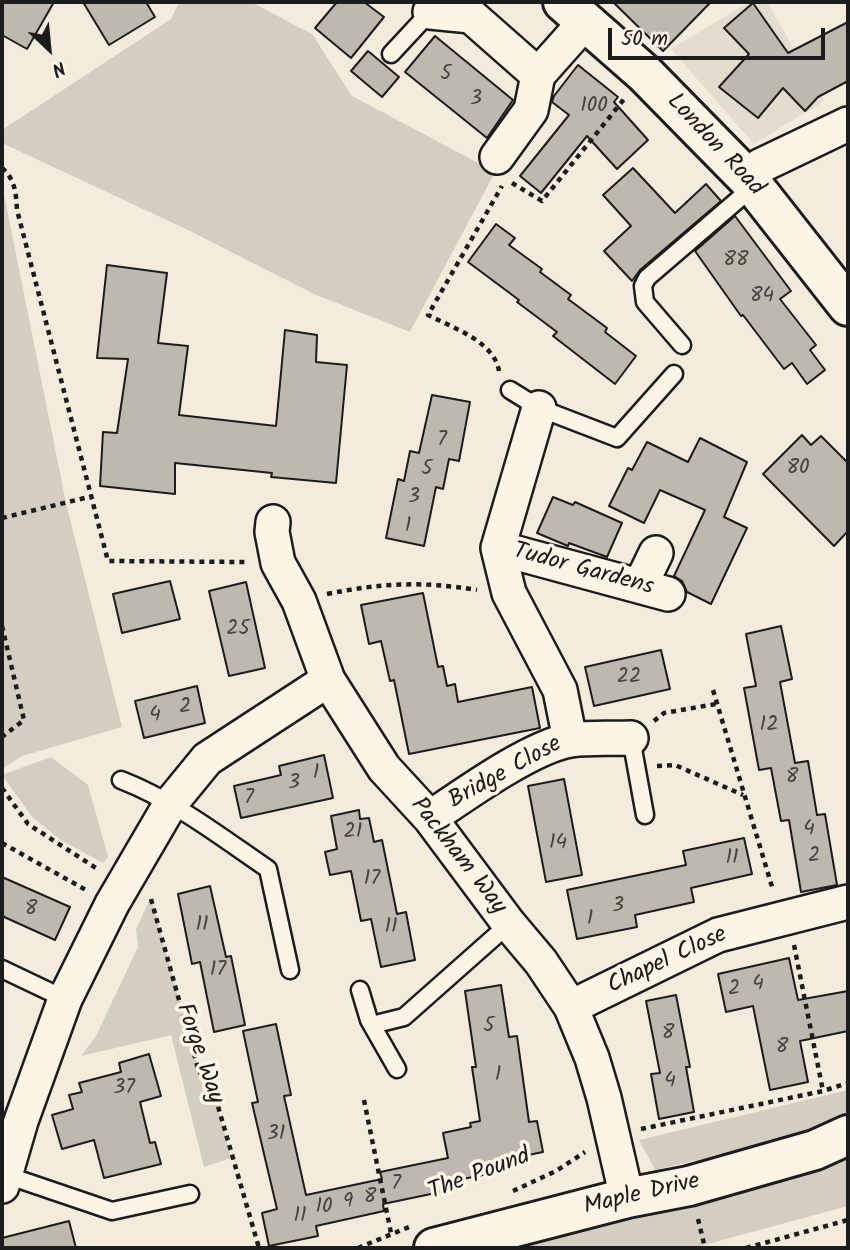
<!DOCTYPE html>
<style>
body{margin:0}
#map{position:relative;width:850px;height:1250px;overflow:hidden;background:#f3ecdd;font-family:Kalam,sans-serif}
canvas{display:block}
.frame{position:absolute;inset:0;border:4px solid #1c1c1c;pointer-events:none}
.north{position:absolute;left:14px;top:14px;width:70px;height:70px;-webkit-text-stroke:5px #fcf5e5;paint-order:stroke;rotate:154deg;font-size:19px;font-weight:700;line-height:28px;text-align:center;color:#1c1c1c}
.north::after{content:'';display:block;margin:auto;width:24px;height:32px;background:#1c1c1c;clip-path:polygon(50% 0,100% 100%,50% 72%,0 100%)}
.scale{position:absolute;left:608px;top:28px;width:217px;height:32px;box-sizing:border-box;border:4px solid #1c1c1c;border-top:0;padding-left:9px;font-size:21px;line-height:24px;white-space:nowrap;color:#1c1c1c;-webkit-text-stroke:5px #fcf5e5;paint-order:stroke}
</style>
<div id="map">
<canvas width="850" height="1250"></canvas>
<div class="frame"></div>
<div class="north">N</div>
<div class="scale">50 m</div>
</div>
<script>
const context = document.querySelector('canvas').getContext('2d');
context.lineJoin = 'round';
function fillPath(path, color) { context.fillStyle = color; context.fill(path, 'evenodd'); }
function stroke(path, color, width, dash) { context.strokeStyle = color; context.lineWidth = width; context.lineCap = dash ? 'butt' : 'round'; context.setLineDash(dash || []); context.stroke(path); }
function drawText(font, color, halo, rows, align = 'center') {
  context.font = font + ' Kalam,sans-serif'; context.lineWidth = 7; context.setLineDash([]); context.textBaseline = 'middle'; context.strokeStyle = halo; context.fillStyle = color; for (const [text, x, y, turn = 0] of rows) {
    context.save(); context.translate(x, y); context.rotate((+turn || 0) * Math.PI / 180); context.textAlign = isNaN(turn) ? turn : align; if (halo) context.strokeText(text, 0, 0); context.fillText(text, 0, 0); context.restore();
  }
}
fillPath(new Path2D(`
 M749,2H767L824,101L754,144L671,49Z`), '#e3ddcf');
fillPath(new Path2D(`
 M179,2H251L312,34L352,96L495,172L410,332L314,294L188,230L2,143V130L171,19Z
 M2,184L66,503L122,727L22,756L2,769Z
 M51,757L88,785L108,857L103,863L61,840L33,818L2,775Z
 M151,897L199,1072L213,1089L231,1158L204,1167L171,1035L81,1056L96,1036L138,947L136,929Z
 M848,1090V1115L806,1134L655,1170L639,1140Z
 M848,1157V1206L693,1248H500Z`), '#d3cec1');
const building = new Path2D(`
 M2,2H54L27,49L2,35Z
 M83,2H146L155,17L109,45Z
 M337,2H364L384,17L351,58L315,28Z
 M613,2H711L663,51Z
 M753,3L788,53L848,22V81L818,97L805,111L783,88L758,118L719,87L749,54L724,28Z
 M435,36L513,100L487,138L405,72Z
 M368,51L399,77L382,97L351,71Z
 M578,65L618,97L614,102L648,140L617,169L587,136L541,193L520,176L569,115L552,102L554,96Z
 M633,168L675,213L706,184L721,201L640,270L632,281L604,251L631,226L603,195Z
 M735,216L791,291L780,299L816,345L810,350L825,370L807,384L792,363L784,369L743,315L741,316L695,251Z
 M496,224L515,238L509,245L542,269L540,272L571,295L568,299L607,328L605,332L636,356L615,384L553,336L557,332L517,302L519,300L468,262Z
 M107,265L167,273L158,343L188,346L179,415L276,426L285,330L317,335L316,362L347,365L336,483L271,477L272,473L175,463V494L100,486L103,432L117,433L128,359L97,358Z
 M432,395L470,402L459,461L449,459L443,489L436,487L424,546L386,538L398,479L404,481L410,451L419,453Z
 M802,435L811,445L821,436L848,463V531L834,546L763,474Z
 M700,438L747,462L724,517L747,528L711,604L687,592L682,581L674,576L705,510L660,490L644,523L609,506L628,468L632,470L647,442L688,462Z
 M553,497L573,505L575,502L622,523L607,557L569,543L568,546L537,533Z
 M170,581L180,619L122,633L113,594Z
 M246,582L265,668L229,676L209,591Z
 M423,593L438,667L443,666L447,686L455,684L458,702L532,687L540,728L409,754L394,680L390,681L381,641L369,644L361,605Z
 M781,626L792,679L780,682L795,763L808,761L817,815L825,814L837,885L801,892L789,820L781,821L771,768L759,770L744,688L756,686L746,634Z
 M661,650L670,689L594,706L585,667Z
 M197,686L205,723L144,738L135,701Z
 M324,755L333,798L241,818L234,786L281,775L279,766Z
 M564,779L582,875L546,882L528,786Z
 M359,810L360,819L369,818L374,842L382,840L397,914L406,912L415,960L381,967L371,919L361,921L351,871L330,875L325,852L337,849L331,816Z
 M744,838L752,874L691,888L694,902L635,915L637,927L577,939L567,890L686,865L683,851Z
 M2,877L70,907L55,940L2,916Z
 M210,886L226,957L231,956L245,1025L214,1032L200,962L192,964L178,894Z
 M789,958L798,1000L848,991V1031L800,1041L808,1082L770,1090L753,1006L726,1012L718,974Z
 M501,985L509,1037L517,1036L529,1122L537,1121L543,1152L499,1161L502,1171L453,1181L455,1189L383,1204L384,1211L316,1226L318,1236L269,1246L262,1213L277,1209L252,1103L258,1102L243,1031L276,1024L291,1095L284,1096L306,1195L382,1179L380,1172L448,1158L443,1133L471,1127L470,1123L480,1121L472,1067H476L465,991Z
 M676,995L690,1067H686L694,1112L659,1119L651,1074L660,1073L646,1001Z
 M149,1054L161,1096L140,1102L150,1143L155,1142L161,1164L104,1178L94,1140L62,1149L52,1115L73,1109L69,1095L82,1092L79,1083L121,1072L119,1063Z
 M69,1221L76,1248H2V1238Z`);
fillPath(building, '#beb9ae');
stroke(building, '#1c1c1c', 2);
const lane = new Path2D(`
 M391,54L430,12
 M682,345L645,302L643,286L647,278L754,186
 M510,390L539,408L617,438L674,374
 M631,738L645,815
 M121,780C175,801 221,837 268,869L290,970
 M2,969L65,999
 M360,990L369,1020L397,1069
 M372,1025L404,1017L509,924
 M6,1175L112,1211L190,1194`);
const street = new Path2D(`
 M430,12L471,16L538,75
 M497,157L531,110L538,75L585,22
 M749,180L760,166L848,124
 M539,408L498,548L509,593L560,690L570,740
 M273,522L272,532L278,563L299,601L328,680L384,768L430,818L509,924L541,962L571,1007L592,1058L604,1098L627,1198
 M498,548L668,594
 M640,586L656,553
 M430,818C464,795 532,746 571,740C591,737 611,739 631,738
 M571,1007L718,935L848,902
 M2,1186L21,1121L65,999L112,904L171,803L207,759L328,680`);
const secondary = new Path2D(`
 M563,2L645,74L749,180L848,306
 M434,1248L627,1198L689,1186L815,1150L848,1135`);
stroke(lane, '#1c1c1c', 21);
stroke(street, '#1c1c1c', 38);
stroke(secondary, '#1c1c1c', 44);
stroke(new Path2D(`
 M2,168C15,179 16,193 17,210L108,561L246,562
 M512,183L542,201L625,98
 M499,371C494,341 453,328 428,315L502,186
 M2,518L93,496
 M327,594C382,583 421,581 477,590
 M2,626L24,720L2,737
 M713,690L773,890
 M654,721L664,713L716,704
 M657,766L675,765L743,795
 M2,788L28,824L99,870
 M2,843L86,890
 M151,899L199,1072L213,1089L259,1248
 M794,945L823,1091
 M364,1100L391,1233
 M641,1129L823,1091L848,1083
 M513,1191L556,1171L585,1152
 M698,1219L705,1248
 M358,1248L409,1227
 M746,1248L848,1220`), '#1c1c1c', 4.5, [5, 5]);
stroke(lane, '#fcf5e5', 16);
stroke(street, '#fcf5e5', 33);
stroke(secondary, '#fcf5e5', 38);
drawText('21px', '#444340', null, [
 ["5",446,75],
 ["3",476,100],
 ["100",594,107],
 ["88",736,261],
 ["84",762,297],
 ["7",442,441],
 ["80",798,469],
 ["5",427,470],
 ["3",414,498],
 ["1",408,527],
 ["25",238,630],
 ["22",629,678],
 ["2",185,708],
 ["4",155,716],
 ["12",769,726],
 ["1",316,774],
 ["8",792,778],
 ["3",294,784],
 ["7",249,799],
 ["4",809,830],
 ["21",353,833],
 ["14",558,844],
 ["2",814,857],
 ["11",732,859],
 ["17",372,880],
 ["3",618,907],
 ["8",31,910],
 ["1",590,920],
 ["11",202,926],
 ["11",391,928],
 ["17",218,971],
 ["4",758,985],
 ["2",734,990],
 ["5",489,1027],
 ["8",668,1034],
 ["8",782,1048],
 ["1",498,1076],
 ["4",670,1082],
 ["37",124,1089],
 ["31",276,1135],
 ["7",396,1185],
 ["8",370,1198],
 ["9",348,1203],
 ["10",324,1208],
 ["11",300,1217]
]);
drawText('24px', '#1c1c1c', '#fcf5e5', [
 ["London Road",714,146,47],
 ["Tudor Gardens",583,571,15],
 ["Bridge Close",506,774,-29],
 ["Packham Way",457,857,52],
 ["Chapel Close",668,962,-25],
 ["Forge Way",198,1054,71],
 ["The Pound",480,1176,-21],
 ["Maple Drive",642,1196,-13]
]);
</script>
